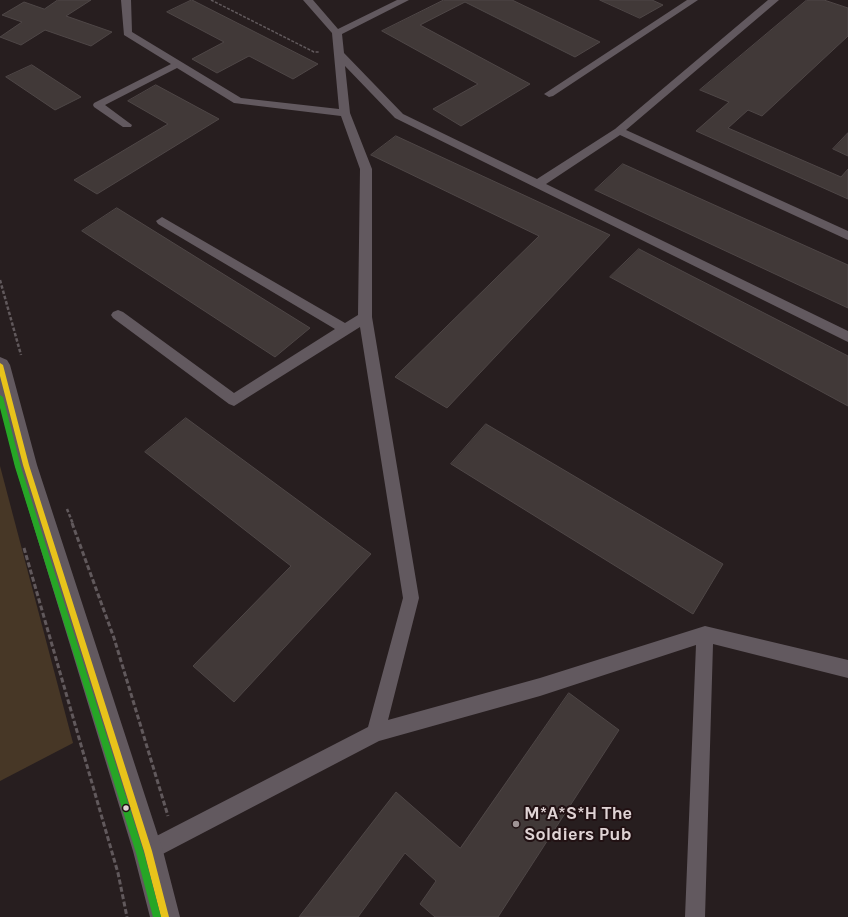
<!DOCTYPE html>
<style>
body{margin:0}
canvas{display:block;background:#271e1f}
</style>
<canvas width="848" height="917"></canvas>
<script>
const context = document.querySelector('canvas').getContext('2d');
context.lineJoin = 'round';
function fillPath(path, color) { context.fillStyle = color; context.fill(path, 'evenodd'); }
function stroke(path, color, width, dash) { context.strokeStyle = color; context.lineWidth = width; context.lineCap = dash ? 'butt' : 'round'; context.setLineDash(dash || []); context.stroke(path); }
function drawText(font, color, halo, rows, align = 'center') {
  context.font = font + ' Karla,sans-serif'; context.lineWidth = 4; context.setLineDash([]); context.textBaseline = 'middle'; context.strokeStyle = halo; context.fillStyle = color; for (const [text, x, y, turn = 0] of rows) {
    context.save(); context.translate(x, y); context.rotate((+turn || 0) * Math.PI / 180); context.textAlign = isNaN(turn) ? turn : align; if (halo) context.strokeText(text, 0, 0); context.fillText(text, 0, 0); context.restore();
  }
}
fillPath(new Path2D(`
 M0,466L73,743L0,781Z`), '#473726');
const building = new Path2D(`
 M58,0H91L66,16L112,32L91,46L45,30L21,45L0,37L22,22L2,15L24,2L44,9Z
 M192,0L318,64L293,79L249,56L217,73L192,59L224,42L167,12Z
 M444,0H512L600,42L575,57L465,2L420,25L530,84L461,126L433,109L478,84L382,31Z
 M600,0H652L663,5L640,18Z
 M807,0H824L848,8V36L762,116L748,110L728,128L841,177L848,169V199L696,131L729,102L700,90Z
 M32,65L81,97L55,110L6,77Z
 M156,85L219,119L97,194L74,180L168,124L128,101Z
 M848,133V156L833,149Z
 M396,136L610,235L447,408L395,377L539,236L371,155Z
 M623,164L848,265V308L595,190Z
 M117,208L310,328L275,357L82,231Z
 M639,249L848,356V406L610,277Z
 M186,418L371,554L234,702L193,666L291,566L145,452Z
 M486,424L723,564L693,614L451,464Z
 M569,693L619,730L498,917H435L420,904L436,881L405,853L358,917H299L396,792L460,848Z`);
fillPath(building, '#413938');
stroke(building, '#4e4646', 1);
stroke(new Path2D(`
 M211,0L314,52H320`), '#61595c', 1.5, [3, 1.5]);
stroke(new Path2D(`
 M0,280L21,355
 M67,509L73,524`), '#61595c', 2.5, [3.5, 2]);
stroke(new Path2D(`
 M72,523L114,638L168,816
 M24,548L118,873L127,917`), '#61595c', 3, [5, 2.5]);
fillPath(new Path2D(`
 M121,0H131L132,32L241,98L339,109L332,33L303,0H313L338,29L397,0H409L342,34L344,53L403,114L537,179L615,129L768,0H779L626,130L848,231V240L620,135L546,184L848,331V342L395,118L345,66L350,113L372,169V317L419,598L388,720L540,678L705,626L848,660V678L713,644L705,917H685L696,645L540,696L379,741L155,858L148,861L141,858L138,851L141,844L368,727L403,598L360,327L234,406L229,404L113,318L111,315L113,312L118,310L123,312L234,393L335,329L158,224L156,221L162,217L345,323L358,315L360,169L341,116L234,103L177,68L105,105L132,125L131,127H123L94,107L93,105L94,103L171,64L124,35Z
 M687,0H698L553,96L549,97L544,94Z`), '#62595f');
fillPath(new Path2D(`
 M0,357L7,360L10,365L37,465L163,851L180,917H150L133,851L15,465L0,405Z`), '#62595f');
fillPath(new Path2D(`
 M0,363L3,365L29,465L152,851L169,917H161L144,851L23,465L0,376Z`), '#e8c31b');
fillPath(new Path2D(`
 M0,395L3,397L21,467L144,853L161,917H153L136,853L15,467L0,408Z`), '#26a626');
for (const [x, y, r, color] of [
 [126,808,3.5,"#e0d4d5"],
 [516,824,4,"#9f9495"]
]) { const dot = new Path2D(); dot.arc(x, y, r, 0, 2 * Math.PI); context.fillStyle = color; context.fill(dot); stroke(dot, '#211113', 1.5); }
drawText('bold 18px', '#e0d4d5', '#211113', [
 ["M*A*S*H The",524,814],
 ["Soldiers Pub",524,835]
], 'left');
</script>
